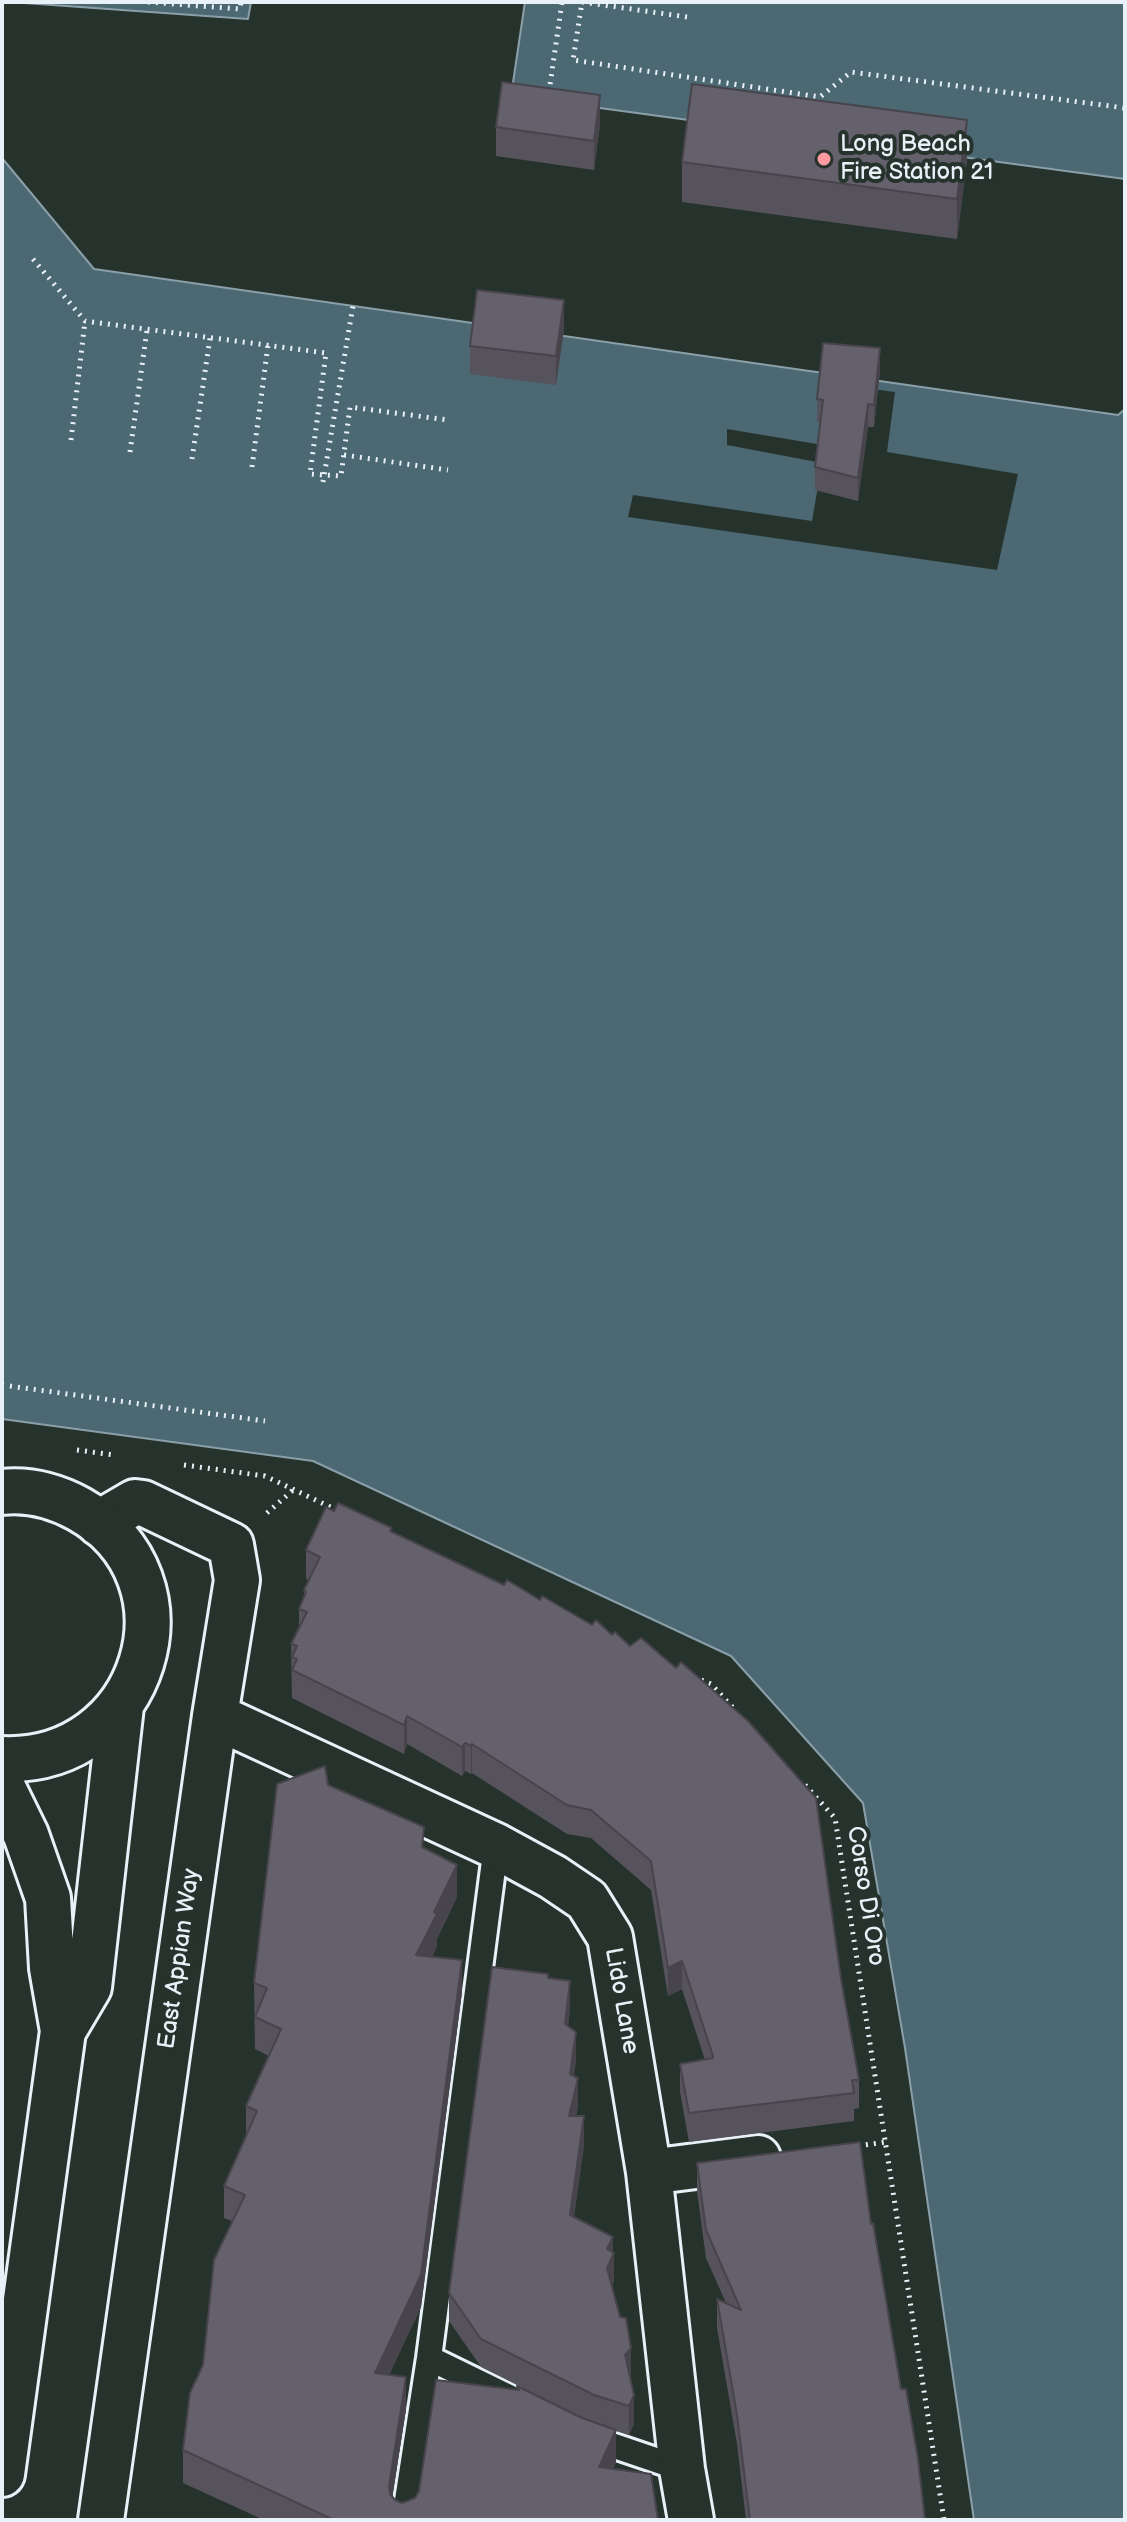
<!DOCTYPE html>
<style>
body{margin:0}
#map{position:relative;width:1127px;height:2522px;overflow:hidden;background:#26332d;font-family:"Balsamiq Sans",sans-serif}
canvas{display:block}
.frame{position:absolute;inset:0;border:4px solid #e8f1f8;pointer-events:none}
</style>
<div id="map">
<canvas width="1127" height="2522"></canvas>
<div class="frame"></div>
</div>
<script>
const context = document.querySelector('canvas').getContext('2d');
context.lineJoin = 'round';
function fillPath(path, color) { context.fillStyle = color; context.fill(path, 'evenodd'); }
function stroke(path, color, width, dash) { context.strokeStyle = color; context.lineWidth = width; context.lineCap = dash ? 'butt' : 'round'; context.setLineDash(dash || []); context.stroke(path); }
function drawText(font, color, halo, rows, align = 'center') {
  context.font = font + ' "Balsamiq Sans",sans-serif'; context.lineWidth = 8; context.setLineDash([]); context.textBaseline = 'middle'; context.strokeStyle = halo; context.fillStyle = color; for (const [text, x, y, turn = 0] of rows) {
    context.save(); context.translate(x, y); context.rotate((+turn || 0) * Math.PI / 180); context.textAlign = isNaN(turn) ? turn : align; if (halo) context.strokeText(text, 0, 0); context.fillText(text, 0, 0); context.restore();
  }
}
const water = new Path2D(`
 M10,2H251L248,19Z
 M525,2H1125V179L511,96Z
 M2,158L94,269L1118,415L1125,409V2520H974L905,2048L863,1803L731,1656L313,1461L2,1419Z`);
fillPath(water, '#4c6872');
stroke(water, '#8a9fa8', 2);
fillPath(new Path2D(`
 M826,383L895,392L887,452L1018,474L997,570L628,517L633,495L812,521L822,463L727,445V429L817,444Z`), '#26332d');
const lane = new Path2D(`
 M429,2358L513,2399
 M585,2436L682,2469
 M404,2520L429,2358L496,1846`);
const street = new Path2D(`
 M99,1523L135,1502L143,1503L231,1545L237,1580L215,1716L101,2520
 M215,1716L496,1846L553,1877L587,1900L610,1937L649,2172L682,2469L691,2520
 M649,2172L758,2158`);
const secondary = new Path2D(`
 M2,1492C29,1489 55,1496 79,1509C204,1579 146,1765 2,1759
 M2,1786L26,1835L48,1898L52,1968L63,2031L2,2474
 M63,2031L89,1987L121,1706`);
stroke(lane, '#e8f1f8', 30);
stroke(street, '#e8f1f8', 50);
stroke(secondary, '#e8f1f8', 50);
stroke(new Path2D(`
 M148,2L240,9L241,2
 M687,17L582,2L573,60L820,97L851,72L1125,108
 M549,92L562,2
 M33,259L85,321L326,353L310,474L341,476L350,407L448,420
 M71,440L85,321
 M130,452L147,330
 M344,455L448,470
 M192,459L210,338
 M252,467L268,345
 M323,482L353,306
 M2,1385L265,1421
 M77,1450L114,1455
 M184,1465L265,1476L341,1512
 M267,1513L293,1490
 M694,1677L711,1684L735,1710
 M805,1785L835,1818L944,2520
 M858,2146L885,2142`), '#e8f1f8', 5, [2, 6]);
stroke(lane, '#26332d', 24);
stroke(street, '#26332d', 44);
stroke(secondary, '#26332d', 44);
fillPath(new Path2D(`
 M600,124L594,170L496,156V127Z
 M967,160L957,239L682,202V162Z
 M564,329L556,385L470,374V346Z
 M880,371L874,427H868L858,501L815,490V467L820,422H817V399Z
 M334,1511L392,1532L841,1979L859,2080V2108L854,2109V2121L689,2142L680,2092V2064L705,2060L682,1989L668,1996L651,1890L591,1838L567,1834L472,1773L471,1774L465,1771L462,1776L407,1744L404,1754L292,1698L291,1644L299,1629V1609L304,1596V1590L309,1580L306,1579V1550Z
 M328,1785L424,1848L457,1897L437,1939V1946L432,1957L462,1992L421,2307L389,2375L406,2409L392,2497L395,2500L402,2503L415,2498L517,2389V2386L582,2418L591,2422L481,2367L449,2321V2293L548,1978L570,2009L568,2026L576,2060L574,2075L578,2106L576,2116L584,2145L574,2217L613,2252L614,2281L612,2286L631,2377L630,2378L634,2424L629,2435L616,2431V2462L613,2469L658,2520H264L183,2483V2450L203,2365L232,2221L224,2218V2186L246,2136V2106L269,2056L255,2049L254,1983Z
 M697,2163L871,2224L925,2520H746L737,2444L717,2328V2299L726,2303L706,2258L697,2191Z`), '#57535d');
fillPath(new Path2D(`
 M600,95V124L594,170V141Z
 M967,120V160L957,239V199Z
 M564,300V329L556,385V356Z
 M880,348V371L874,427V405Z
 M868,404V427L858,501V478Z
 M407,1716V1744L404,1754V1725Z
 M465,1743V1771L462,1776V1747Z
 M472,1744V1773L471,1774V1746Z
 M457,1865V1897L437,1939V1946L416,1987V1955Z
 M462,1960V1992L421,2307L375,2405V2373Z
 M682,1961V1989L668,1996V1968Z
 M570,1981V2009L565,2052V2024Z
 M576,2032V2060L570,2102V2074Z
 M578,2078V2106L569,2145V2116Z
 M584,2116V2145L570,2244V2215Z
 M613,2237V2256L614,2253V2281L607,2296V2249Z
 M631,2348V2377L625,2383V2355Z
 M406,2377V2409L389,2518V2486Z
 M634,2395V2424L629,2435V2406Z
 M616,2430V2462L599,2499V2467Z`), '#47444c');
const building = new Path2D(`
 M502,82L600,95L594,141L496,127Z
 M692,84L967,120L957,199L682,162Z
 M477,290L564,300L556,356L470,346Z
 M823,343L880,348L874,405L868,404L858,478L815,467L823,400L817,399Z
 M338,1503L392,1528L390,1531L504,1585L507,1580L540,1600L542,1596L592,1625L596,1620L612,1635L615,1632L630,1646L641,1638L676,1668L681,1662L748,1721L816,1798L841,1979L859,2080H852L854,2093L689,2113L680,2064L713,2058V2056L682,1961L668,1968L651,1861L591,1810L567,1805L472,1744L471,1746L465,1743L462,1747L407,1716L404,1725L292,1670L297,1659L292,1657L297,1646L291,1644L307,1612L299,1609L306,1592L304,1590L320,1557L306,1550L326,1507L334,1511Z
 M325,1766L328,1785L424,1827L422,1847L457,1865L434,1912L437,1914L416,1955L462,1960L421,2275L375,2373L406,2377L389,2486L390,2494L395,2500L402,2503L415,2498L419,2491L436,2380L519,2390L517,2386L582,2418L616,2430L599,2467L651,2474L658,2520H334L183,2450L190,2393L203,2365L214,2260L245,2195L224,2186L257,2111L246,2106L281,2029L255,2017L267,1988L254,1983L277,1784Z
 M492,1967L548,1974V1978L570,1981L565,2024L576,2032L570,2074L578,2078L569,2116H584L570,2215L613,2237L607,2249L614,2253L607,2268L620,2317L626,2318L631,2348L625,2355L634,2395L629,2406L594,2395L481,2339L449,2293Z
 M860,2142L871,2224L873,2223L901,2389H906L918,2459L925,2520H750L737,2415L717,2299L741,2310L706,2230L697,2163Z`);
fillPath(building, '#65616c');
stroke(building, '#47444c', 2);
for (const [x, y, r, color] of [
 [824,159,8,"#ff9aa2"]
]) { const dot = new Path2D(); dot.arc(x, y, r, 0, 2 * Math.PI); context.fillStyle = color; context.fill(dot); stroke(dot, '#26332d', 3); }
drawText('24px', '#e8f1f8', '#26332d', [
 ["Long Beach",840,145],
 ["Fire Station 21",840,173]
], 'left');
drawText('24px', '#e8f1f8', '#26332d', [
 ["Corso Di Oro",865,1896,81],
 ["East Appian Way",180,1959,-82],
 ["Lido Lane",621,2001,80]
]);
</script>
